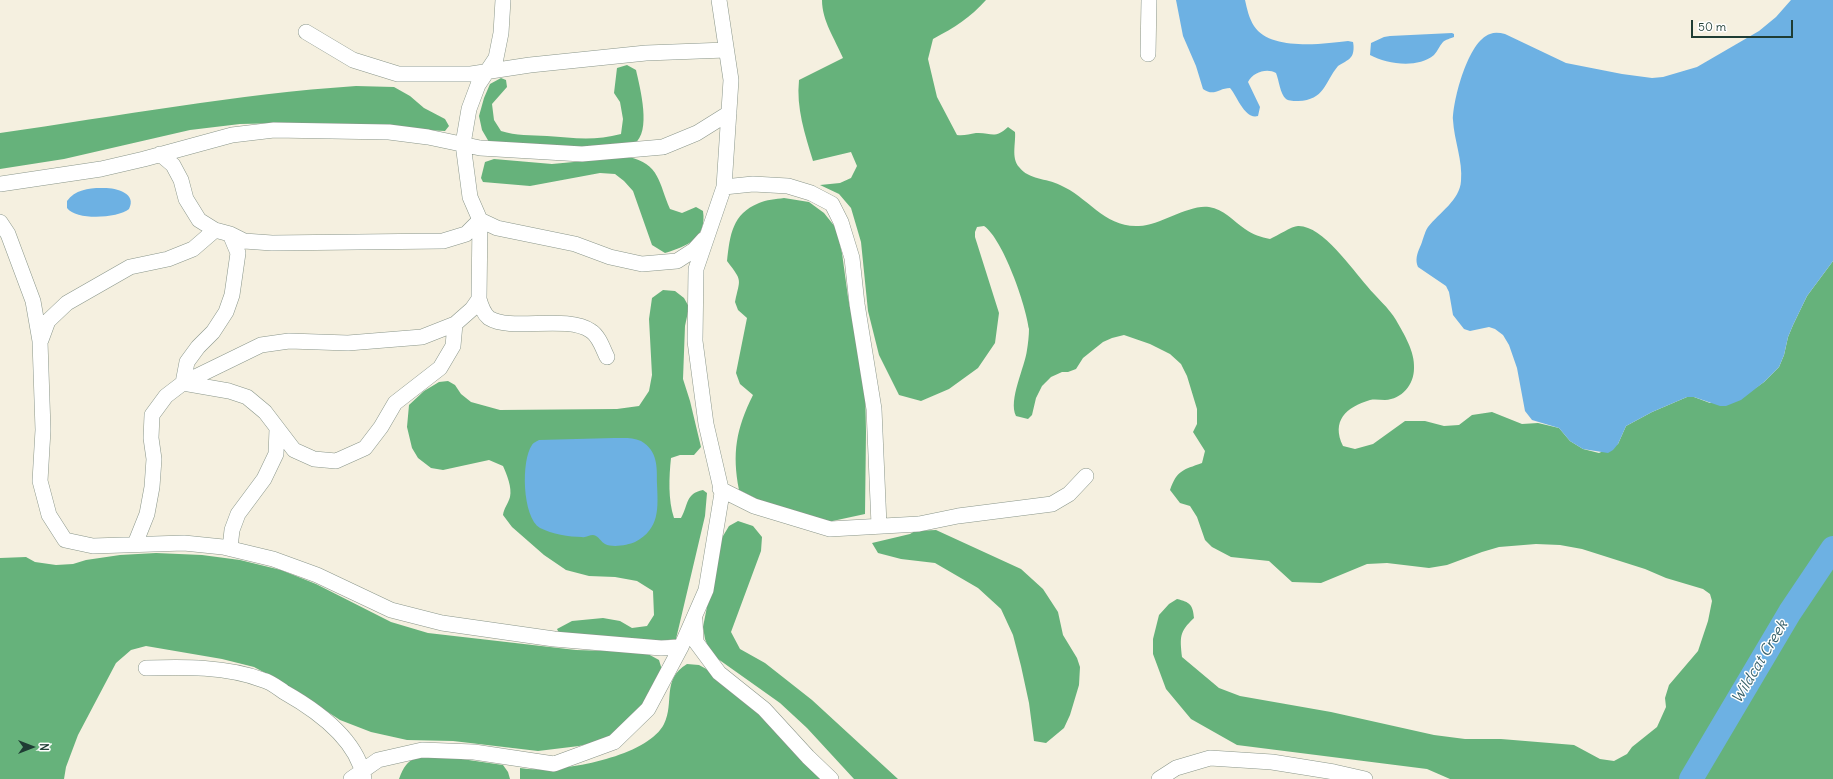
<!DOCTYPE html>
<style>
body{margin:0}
#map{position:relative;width:1833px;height:779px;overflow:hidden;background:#f5f0e0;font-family:Delius,sans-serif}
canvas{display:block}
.north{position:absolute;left:12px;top:727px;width:40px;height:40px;-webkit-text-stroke:3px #fff;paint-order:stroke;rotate:90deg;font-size:11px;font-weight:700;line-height:16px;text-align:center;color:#1f3d34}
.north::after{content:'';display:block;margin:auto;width:14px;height:18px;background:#1f3d34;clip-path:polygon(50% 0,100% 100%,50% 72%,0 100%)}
.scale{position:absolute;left:1691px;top:20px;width:102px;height:18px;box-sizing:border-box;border:2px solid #1f3d34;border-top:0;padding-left:5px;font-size:12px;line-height:14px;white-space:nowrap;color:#1f3d34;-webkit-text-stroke:3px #fff;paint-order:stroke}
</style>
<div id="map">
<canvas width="1833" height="779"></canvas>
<div class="north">N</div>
<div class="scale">50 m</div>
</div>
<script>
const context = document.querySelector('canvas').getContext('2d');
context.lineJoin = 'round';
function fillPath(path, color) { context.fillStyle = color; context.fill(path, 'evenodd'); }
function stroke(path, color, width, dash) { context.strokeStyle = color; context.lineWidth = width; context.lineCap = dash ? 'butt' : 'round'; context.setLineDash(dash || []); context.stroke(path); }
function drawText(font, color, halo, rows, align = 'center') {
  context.font = font + ' Delius,sans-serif'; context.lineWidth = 3; context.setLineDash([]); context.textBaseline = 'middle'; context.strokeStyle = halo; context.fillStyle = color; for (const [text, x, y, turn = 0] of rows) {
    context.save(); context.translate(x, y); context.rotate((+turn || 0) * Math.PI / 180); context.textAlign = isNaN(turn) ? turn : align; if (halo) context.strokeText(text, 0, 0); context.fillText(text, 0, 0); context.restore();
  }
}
fillPath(new Path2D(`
 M822,0H986C970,18 955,27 933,39L928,59L937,97L957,135C964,136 969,134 976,133C991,132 994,140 1008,127L1015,132C1016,143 1011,158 1019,167C1029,180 1046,178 1060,185C1088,197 1105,228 1139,226C1161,225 1189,204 1209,207C1224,209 1233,221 1245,229C1253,235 1261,237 1270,239C1277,236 1292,226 1298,226C1322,225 1352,269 1367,286C1376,297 1389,308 1396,320C1404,334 1415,352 1414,368C1414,385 1402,399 1385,400C1380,400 1375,399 1370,400C1346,407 1331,421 1343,446L1355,449L1373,444L1405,421H1425L1444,426L1459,425L1472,415L1492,412L1522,424L1538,423L1559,428L1570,441L1583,449L1599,453L1618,444L1626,426L1652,412L1687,397H1694L1710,403L1757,387L1764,382L1779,367L1784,355L1788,337L1793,325L1807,296L1833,261V779H1450L1427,769L1237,745L1191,719L1166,689L1153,654V639L1159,615L1169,604L1177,599C1190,602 1193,605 1194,618C1179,632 1180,637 1182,657L1219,688L1240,696L1331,712L1434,735L1465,739H1501L1574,745L1600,759L1614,761L1627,754L1632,747L1657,727L1666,707L1665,698L1669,685L1698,651L1708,621L1712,601L1710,594L1703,589L1666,578L1645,569L1582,549L1560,545L1536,544L1499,547L1482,552L1447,565L1429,568L1387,563L1367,564L1321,583L1292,582L1269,561L1231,557L1212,547L1205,540L1197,517L1190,506L1180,503L1170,490C1177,470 1183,470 1202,463L1205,451L1193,432L1197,424V409L1187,376L1181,364L1170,354L1150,344L1124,335L1112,338L1103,342L1083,358L1076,369L1068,372H1062L1051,377L1042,386L1036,398L1032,415L1028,419L1016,416C1008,400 1025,367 1027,350C1028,344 1029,335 1029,329C1026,305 1003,239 984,226L977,227L975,232V237L999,313L995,343L978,368L949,389L921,401L899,395L879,355L868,311L861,242L851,208L839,194L820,185L840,183L851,178L857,166L851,152L813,161C805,134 796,108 799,80L843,58C835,39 822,21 822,0Z
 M627,65L636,70C640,88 652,132 634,144L585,149L489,142L482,130L479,116L484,98L490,84L501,78L506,80L507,87L492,104L494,120L501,131C516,136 531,135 547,136C573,138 595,141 621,134L623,119L620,102L614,93L617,68Z
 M356,86L394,87L410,96L424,108L445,119L449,126L445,131L285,123L240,124L190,130L64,159L0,169V133C119,116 237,94 356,86Z
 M628,157C660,163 659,184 670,209L682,213L696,207L703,211C707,238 688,246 665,253L652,245L633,191L624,181L615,174L600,173L530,186L483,182L481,178L485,162L494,159L552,164Z
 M784,198L809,202L824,213L836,228L842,253L848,297L865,383L866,432L865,514L828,522L775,508L739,490C732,453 736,429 753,395L740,384L736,373L747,318L738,310L735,302C740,278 743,282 727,261C730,235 732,214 759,203C766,200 776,199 784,198Z
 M663,290L675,291L684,298L689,307L685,326L683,379L690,401L701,447L694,455H680L671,458C669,477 668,500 674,518H681C689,504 685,494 703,490L707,493L705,516L676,639L660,641L559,633L557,629L572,621L603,618L620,621L632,628L647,626L654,615L653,591L637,581L615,577L589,576L566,570L544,555L512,527L503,515C504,508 508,504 510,497C512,487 507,475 503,466L489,460L443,470L431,468L418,458L412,448L407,427L409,405L424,391L439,382L448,381L455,385L461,394L471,402L500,410L617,409L639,406L649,391L652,375L649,319L652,298Z
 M738,521L753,526L762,537L761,551L731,632L740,649L765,663L812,700L898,779H854L807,728L780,703L711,654L705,639L703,627L720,541L729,526Z
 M936,530L1021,569L1043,589L1058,612L1063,635L1077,658L1080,667L1079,685L1070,715L1064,728L1046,743L1034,741L1029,703L1021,666L1013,635L1001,609L978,588L935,563L901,559L878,553L872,543L910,534L915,531Z
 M156,553L202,555L240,560L281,570L316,584L391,622L428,633L576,650L638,652L648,654L659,660L662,670L647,705L608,739L579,746L538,751L453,741L407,740L371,732L340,720L282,682L254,667L222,659L146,646L131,650L116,663L78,735L66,767L64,779H0V558L26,557L35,562L56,565L73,564L86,560L120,555Z
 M687,664L699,665L710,671L749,704L821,779H520V768C555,774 647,758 664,724C675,702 661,680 687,664Z
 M441,756L503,765L508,772L510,779H399C408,754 417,758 441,756Z`), '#66b27b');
fillPath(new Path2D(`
 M1176,0H1245C1247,9 1249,18 1254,26C1270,51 1323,44 1348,41L1353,42C1354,46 1354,54 1351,57C1348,61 1342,63 1338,66C1324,83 1325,100 1298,101C1295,101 1289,101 1286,99C1280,94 1279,80 1276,73C1267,68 1253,72 1248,82L1260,107L1258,116C1245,120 1237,96 1230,88C1219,88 1214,97 1203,89L1196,66L1183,36Z
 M1791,0H1833V261L1807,296L1793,325L1788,337L1784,355L1779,367L1764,382L1741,400L1726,406H1720L1694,397H1687L1652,412L1626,426L1618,444L1613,450L1608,453L1583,449L1570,441L1559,428L1532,420L1525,411L1517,368L1509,345L1503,335L1495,329L1489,327L1470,331L1464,329L1453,315L1449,292L1446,286L1418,267C1415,260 1417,254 1420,247C1423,241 1424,233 1428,227C1439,213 1460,200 1461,181C1463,161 1454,140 1453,120C1453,100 1468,41 1490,34C1495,32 1500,33 1505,34L1566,63L1622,74L1652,78L1663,77L1697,67L1759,31L1776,17Z
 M1452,33L1454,34V37C1451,38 1445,40 1443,42C1439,46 1438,51 1434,55C1417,69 1387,64 1370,55L1371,43L1384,37L1390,36Z
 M101,188C113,187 138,192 129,209C118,218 77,221 67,208V201C75,190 88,188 101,188Z
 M614,438C623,438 632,437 641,441C658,451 657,467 657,484C658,508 660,529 635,542C628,545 613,548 605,544C601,542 599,536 593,535C589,535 586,538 582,537C569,537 552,534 540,528C522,517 521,460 532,445C533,443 537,441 539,440Z`), '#6db1e3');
stroke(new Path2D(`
 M1691,779L1790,612L1833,548`), '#6db1e3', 24);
const minor = new Path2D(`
 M503,0L501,33L496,58L478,85L469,109L463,144L470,197L480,220L497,228L575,244L610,257L642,264L677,261L694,250L704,239
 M306,32L353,60L398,74H471L530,65L646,53L726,50
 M1148,54L1149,0
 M160,154L173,165L181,180L186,199L199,220L215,230
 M0,184L101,169L144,159L232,135L274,130L389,132L428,137L480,148L582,154L663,147L697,133L729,113
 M724,187L753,184L788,186L811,193L832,204L841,222L852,258L857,304L874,409L879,525
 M480,220L479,299C481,306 483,313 489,318C511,332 567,314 591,331C599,336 603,349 607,357
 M0,222L8,234L33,301L40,341L43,430L40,481L49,515L65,540L93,546L184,543L223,547L273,559L317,575L391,610L442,623L554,639L661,648L681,647
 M230,234L244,241L272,243L443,241L466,234L480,220
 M41,340L48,321L67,303L130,267L168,259L193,249L215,230L230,234L238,253L232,295L226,312L213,332L198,347L187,362L183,383L229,391L247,397L265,412L294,450L314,459L336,461L365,448L381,427L395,403L440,368L453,346L455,324
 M720,489L754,506L830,529L919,524L958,516L1052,504L1069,494L1086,476
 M135,544L147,514L152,487L154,459L151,438L152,415L166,396L183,383L261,345L289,341L348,343L422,337L455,324L472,309L479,299
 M230,548L232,530L238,514L264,479L276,454L277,429
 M695,620L696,642L719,673L764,709L808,757L831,779
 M146,668C184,667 226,666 263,680C271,682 278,688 284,692C316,710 358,740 364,779
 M351,779L378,760L422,750L474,752L554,764L614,742L648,709L681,647L706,590L722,493L706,424L695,341L696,269L724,187L731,80L719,0
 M1159,779L1176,768L1210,758L1272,762L1334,772L1365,779`);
stroke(minor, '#8a968a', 16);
stroke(minor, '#fff', 15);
drawText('italic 15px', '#366069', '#fff', [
 ["Wildcat Creek",1760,662,-59]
]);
</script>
